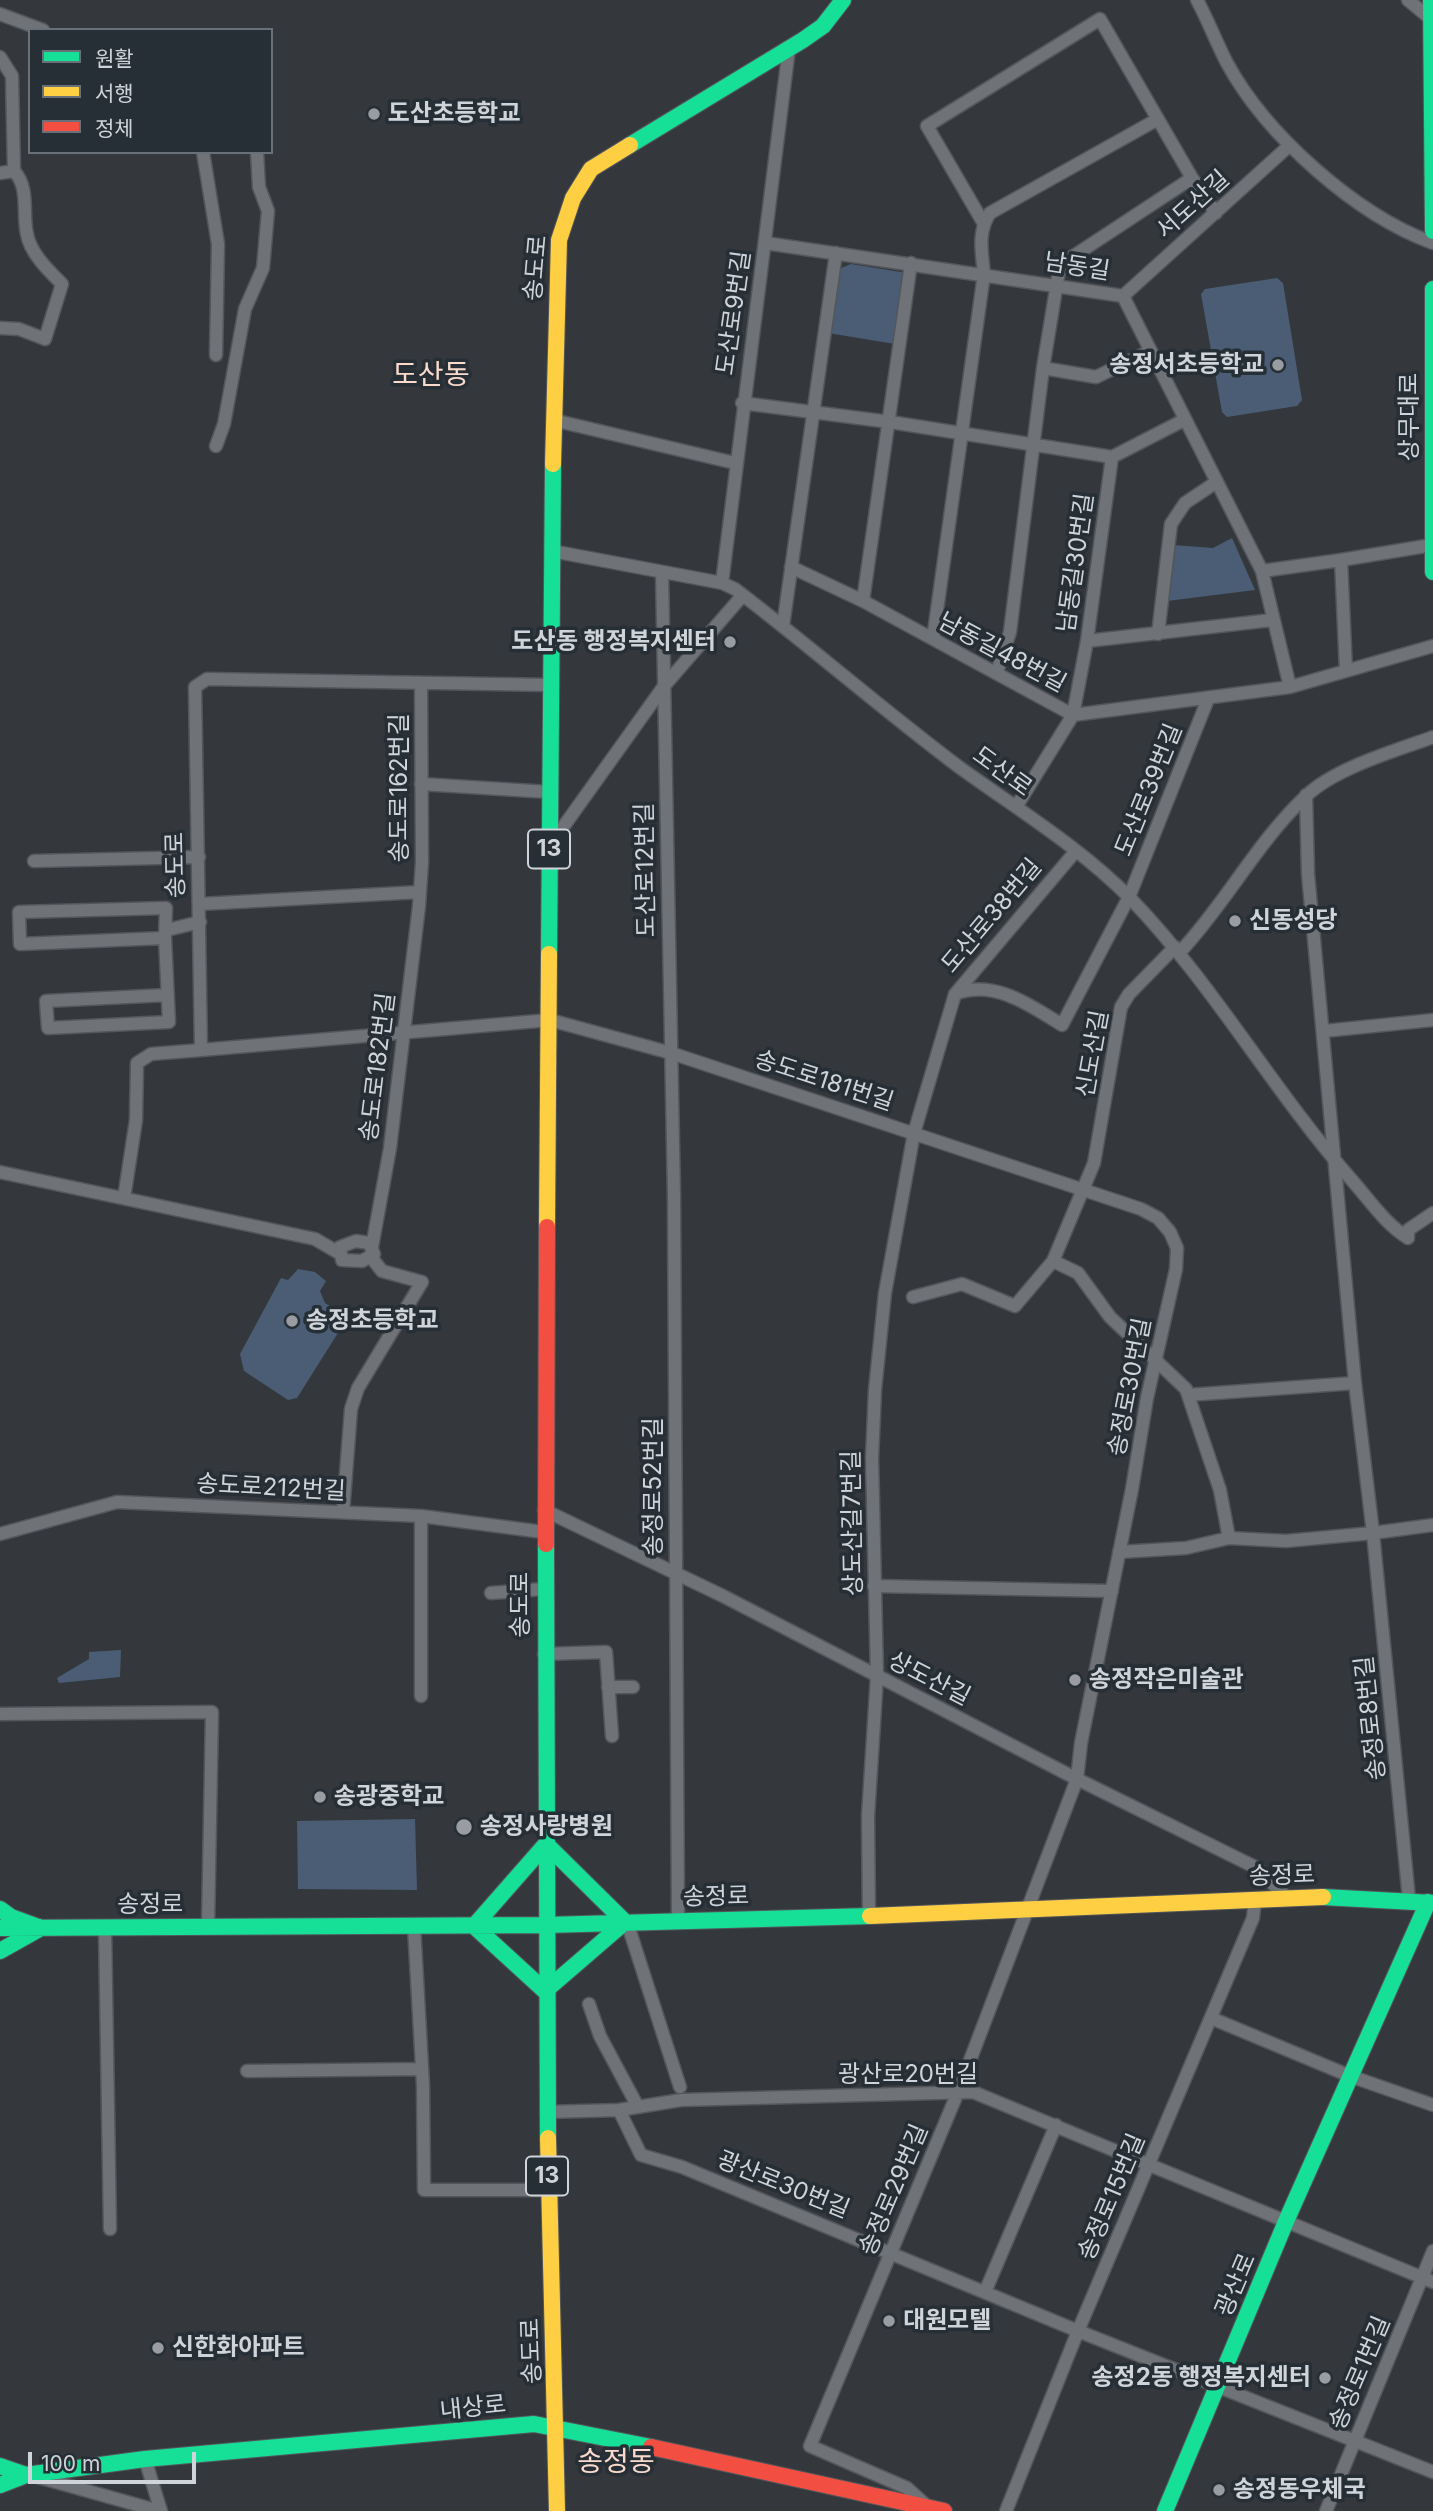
<!DOCTYPE html>
<meta charset="utf-8">
<style>
body{margin:0}
#map{position:relative;width:1433px;height:2511px;overflow:hidden;background:#34383d;font-family:Inter,"Noto Sans KR",sans-serif}
canvas{display:block}
.legend{position:absolute;left:28px;top:28px;width:245px;height:126px;box-sizing:border-box;background:#262e36;border:2px solid #6a7078;margin:0;padding:9px 12px;list-style:none;font-size:21px;color:#cfd4da}
.legend li{display:flex;align-items:center;gap:14px;height:35px}
.legend b{width:35px;border:2px solid #6a7078}
.scale{position:absolute;left:28px;top:2452px;width:168px;height:32px;box-sizing:border-box;border:4px solid #cfd4da;border-top:0;padding-left:9px;font-size:21px;line-height:24px;white-space:nowrap;color:#cfd4da;-webkit-text-stroke:5px #262e36;paint-order:stroke}
</style>
<div id="map">
<canvas width="1433" height="2511"></canvas>
<ul class="legend">
<li><b style="height:9px;background:#16e098"></b>원활</li>
<li><b style="height:9px;background:#ffcf43"></b>서행</li>
<li><b style="height:9px;background:#f24e42"></b>정체</li>
</ul>
<div class="scale">100 m</div>
</div>
<script>
const context = document.querySelector('canvas').getContext('2d');
context.lineJoin = 'round';
function fillPath(path, color) { context.fillStyle = color; context.fill(path, 'evenodd'); }
function stroke(path, color, width, dash) { context.strokeStyle = color; context.lineWidth = width; context.lineCap = dash ? 'butt' : 'round'; context.setLineDash(dash || []); context.stroke(path); }
function drawText(font, color, halo, rows, align = 'center') {
  context.font = font + ' Inter,"Noto Sans KR",sans-serif'; context.lineWidth = 7; context.setLineDash([]); context.textBaseline = 'middle'; context.strokeStyle = halo; context.fillStyle = color; for (const [text, x, y, turn = 0] of rows) {
    context.save(); context.translate(x, y); context.rotate((+turn || 0) * Math.PI / 180); context.textAlign = isNaN(turn) ? turn : align; if (halo) context.strokeText(text, 0, 0); context.fillText(text, 0, 0); context.restore();
  }
}
fillPath(new Path2D(`
 M851,264L907,273L895,344L828,333L839,269Z
 M1277,278L1283,283L1302,400L1297,406L1227,417L1222,412L1201,294L1205,289Z
 M1232,538L1255,590L1167,601L1172,545L1213,548Z
 M298,1269L315,1272L326,1281L320,1291L325,1303L348,1317L297,1398L288,1400L244,1371L240,1354L281,1278L288,1280Z
 M121,1650L120,1677L59,1683L57,1678L89,1659V1652Z
 M415,1819L417,1890L298,1889L297,1821Z`), '#4a5d74');
const street = new Path2D(`
 M1197,0C1208,20 1216,42 1227,63C1266,135 1356,215 1433,243
 M1408,0L1431,19
 M0,14L43,30
 M0,57L12,76L14,171
 M203,152L218,244L216,355
 M0,173L14,171C30,188 22,213 27,234C30,253 49,271 62,284L45,339L19,329L0,328
 M984,224L927,126L1100,19L1192,178L1216,213
 M765,243L1123,296L1262,571L1290,687
 M1123,296L1290,145
 M1043,368L1096,377L1150,351
 M742,403L890,422L1112,457L1087,641L1073,715L1016,807
 M553,420L735,463
 M216,446L224,424L245,309L263,268L268,211L259,187L257,152
 M1112,457L1184,420
 M552,551L722,583L735,589C811,647 883,710 959,767C1017,809 1081,848 1131,899C1213,984 1272,1089 1350,1178C1368,1198 1385,1224 1408,1238V1230L1433,1213
 M791,567L863,601L1073,715L1290,687L1433,646
 M1262,571L1341,560
 M662,572L674,1196L678,1920
 M722,583L789,48
 M863,601L911,263
 M783,626L836,253
 M1158,634L1171,524L1185,503L1215,483
 M933,639L984,274C982,253 977,232 990,213L1158,119
 M1087,641L1272,620
 M1346,671L1341,560L1432,545
 M997,672L1010,632L1043,368L1060,265L1192,178
 M550,685L207,679L195,687L201,1050L550,1020L671,1053L1141,1209L1158,1218L1170,1232L1177,1248L1176,1269L1147,1398L1132,1489L1081,1743L1077,1779L958,2092L810,2446L907,2488L928,2507
 M421,784L549,792
 M1306,795L1308,874L1355,1383L1373,1533L1433,1525
 M551,844L664,686L743,595
 M34,861L199,857
 M200,904L420,892
 M166,908L165,938L20,944L19,912Z
 M166,927L171,929L200,922
 M165,938L169,1022L48,1028L46,1001L167,995
 M1180,952C1226,903 1257,842 1306,796C1335,768 1395,751 1433,737
 M955,994C994,979 1030,1005 1062,1025L1129,897L1208,699
 M1324,1031L1433,1020
 M0,1172L315,1239L339,1253
 M124,1198L136,1120L137,1063L151,1054L201,1050
 M356,1241L369,1243L374,1254L362,1261L342,1260L340,1247Z
 M372,1247L390,1148L419,906L422,862L421,684
 M1053,1261L1078,1273L1110,1317L1186,1389L1220,1490L1229,1538L1286,1541L1373,1533L1409,1899
 M913,1297L962,1284L1015,1306L1053,1261L1094,1163L1121,1007L1129,994L1175,947
 M1188,1395L1355,1383
 M544,1510L723,1596L1077,1779L1257,1868L1287,1898
 M343,1512L351,1409L358,1388L422,1282L382,1271L371,1257
 M421,1516V1696
 M0,1534L117,1502L421,1516L543,1532
 M1119,1552L1186,1548L1229,1538
 M874,1586L1112,1591
 M491,1593L544,1589
 M544,1654L606,1652L612,1736
 M608,1687H633
 M0,1714L212,1712L208,1927
 M869,1917L868,1816L877,1676L872,1458L875,1390L885,1293L914,1133L955,994L1075,852
 M627,1922L680,2087
 M414,1926L423,2085L424,2190H547
 M105,1928L110,2229
 M589,2004L600,2036L638,2107
 M1211,2018L1350,2076L1433,2105
 M247,2071L422,2069
 M619,2110L641,2155L682,2167L1078,2331L1433,2472
 M546,2112L619,2110L681,2100L973,2092L1433,2282
 M985,2292L1056,2125
 M145,2459L161,2511
 M38,2477L159,2511
 M1006,2511L1078,2331L1253,1918L1255,1900
 M1326,2511L1433,2251`);
const fast = new Path2D(`
 M1431,0L1433,231
 M630,145L803,40L823,26L843,0
 M1433,289V572
 M549,954L553,464
 M546,1544L548,2138
 M546,1844L625,1922L545,1991L474,1926Z
 M1323,1897L1433,1903
 M0,1909L11,1917L41,1928L0,1951
 M0,1928L546,1925L870,1916
 M0,2466L26,2475L145,2459L534,2424L651,2447
 M0,2485L26,2475
 M1165,2511L1287,2219L1428,1902`);
const slow = new Path2D(`
 M553,464L559,240L573,198L591,169L630,145
 M547,1227L549,954
 M870,1916L1323,1897
 M548,2138L557,2511`);
const jam = new Path2D(`
 M546,1544L547,1227
 M651,2447L944,2511`);
stroke(street, '#53565b', 15);
stroke(fast, '#53565b', 18);
stroke(slow, '#53565b', 18);
stroke(jam, '#53565b', 18);
stroke(street, '#6f7276', 12);
stroke(fast, '#16e098', 16);
stroke(slow, '#ffcf43', 16);
stroke(jam, '#f24e42', 16);
for (const [x, y, r, color] of [
 [374,114,7,"#999da3"],
 [1278,365,7,"#999da3"],
 [730,642,7,"#999da3"],
 [1235,921,7,"#999da3"],
 [292,1321,7,"#999da3"],
 [1075,1680,7,"#999da3"],
 [320,1797,7,"#999da3"],
 [464,1827,9,"#999da3"],
 [889,2321,7,"#999da3"],
 [158,2348,7,"#999da3"],
 [1325,2378,7,"#999da3"],
 [1219,2490,7,"#999da3"]
]) { const dot = new Path2D(); dot.arc(x, y, r, 0, 2 * Math.PI); context.fillStyle = color; context.fill(dot); stroke(dot, '#262e36', 2.5); }
for (const [x, y, w] of [
 [549,849,42],
 [547,2176,42]
]) { const box = new Path2D(); box.roundRect(x - w / 2, y - 19.5, w, 39, 5); context.fillStyle = '#262e36'; context.fill(box); stroke(box, '#cfd4da', 2); }
drawText('bold 23px', '#cfd4da', null, [
 ["13",549,849],
 ["13",547,2176]
]);
drawText('bold 24px', '#cfd4da', '#262e36', [
 ["도산초등학교",388,114],
 ["송정서초등학교",1264,365,"right"],
 ["도산동 행정복지센터",716,642,"right"],
 ["신동성당",1249,921],
 ["송정초등학교",306,1321],
 ["송정작은미술관",1089,1680],
 ["송광중학교",334,1797],
 ["송정사랑병원",480,1827],
 ["대원모텔",903,2321],
 ["신한화아파트",172,2348],
 ["송정2동 행정복지센터",1311,2378,"right"],
 ["송정동우체국",1233,2490]
], 'left');
drawText('24px', '#cfd4da', '#262e36', [
 ["서도산길",1193,205,-42],
 ["남동길",1077,267,9],
 ["송도로",536,268,-85],
 ["도산로9번길",734,313,-82],
 ["상무대로",1410,417,-90],
 ["남동길30번길",1076,563,-82],
 ["남동길48번길",1002,653,28],
 ["도산로",1002,772,36],
 ["송도로162번길",400,788,-90],
 ["도산로39번길",1149,790,-68],
 ["송도로",176,865,-91],
 ["도산로12번길",646,870,-91],
 ["도산로38번길",992,916,-50],
 ["신도산길",1093,1054,-80],
 ["송도로182번길",378,1067,-83],
 ["송도로181번길",824,1081,18],
 ["송정로30번길",1130,1387,-79],
 ["송정로52번길",654,1487,-90],
 ["송도로212번길",271,1488,3],
 ["상도산길7번길",853,1523,-91],
 ["송도로",521,1605,-90],
 ["상도산길",929,1679,27],
 ["송정로8번길",1371,1718,-96],
 ["송정로",1282,1876,-2],
 ["송정로",716,1897,-1],
 ["송정로",150,1905],
 ["광산로20번길",908,2075],
 ["광산로30번길",783,2185,22],
 ["송정로29번길",894,2190,-67],
 ["송정로15번길",1112,2197,-67],
 ["광산로",1236,2285,-67],
 ["송도로",532,2351,-92],
 ["송정로1번길",1360,2373,-67],
 ["내상로",473,2408,-6]
]);
drawText('28px', '#fadacd', '#262e36', [
 ["도산동",431,376],
 ["송정동",616,2463]
]);
</script>
